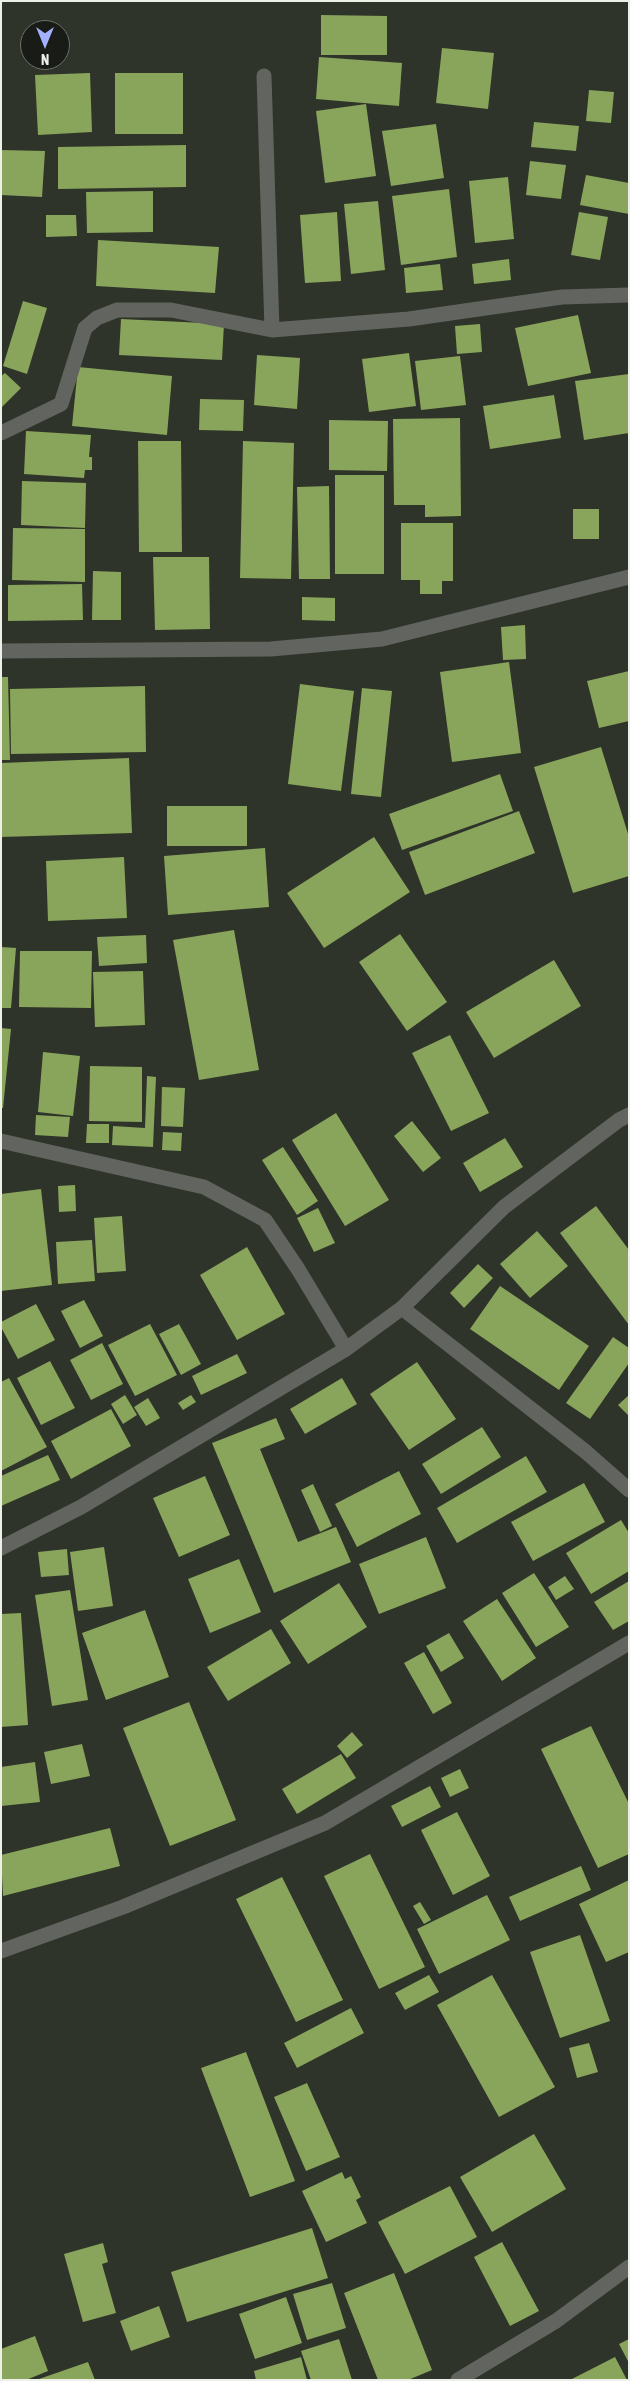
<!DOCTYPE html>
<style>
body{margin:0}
#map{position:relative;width:630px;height:2381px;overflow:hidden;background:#2f342a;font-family:"Asap Condensed",sans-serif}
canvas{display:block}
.frame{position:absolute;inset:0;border:2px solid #edf0e9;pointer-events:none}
.north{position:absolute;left:20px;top:20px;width:50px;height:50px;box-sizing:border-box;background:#191b16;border:1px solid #6e706a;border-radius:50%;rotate:180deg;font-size:14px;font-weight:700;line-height:20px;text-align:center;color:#edf0e9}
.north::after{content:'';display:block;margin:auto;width:18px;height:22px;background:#a4b1fc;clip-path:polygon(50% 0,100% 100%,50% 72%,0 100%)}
</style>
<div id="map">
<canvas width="630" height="2381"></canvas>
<div class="frame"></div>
<div class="north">N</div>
</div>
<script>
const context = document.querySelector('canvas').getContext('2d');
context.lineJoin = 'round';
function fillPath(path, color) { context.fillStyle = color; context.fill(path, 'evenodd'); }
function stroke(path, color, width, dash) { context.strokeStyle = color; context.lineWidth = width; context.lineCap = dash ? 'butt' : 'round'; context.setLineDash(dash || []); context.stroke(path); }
fillPath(new Path2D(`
 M321,15L387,16V55H321Z
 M442,48L494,53L488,109L436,103Z
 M319,57L402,63L399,106L316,99Z
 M90,73L92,132L38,135L35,75Z
 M115,73H183V134H115Z
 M589,90L614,92L611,123L586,121Z
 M366,104L376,176L325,183L316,111Z
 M534,122L579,126L576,151L531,147Z
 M436,124L444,178L391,186L382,131Z
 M186,145V187L58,189V147Z
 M1,150L45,151L42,197L1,195Z
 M530,161L566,165L561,199L526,195Z
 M586,175L629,183V214L580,205Z
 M508,177L514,239L475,243L469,181Z
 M449,189L457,257L401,265L392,196Z
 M153,191V232L87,233L86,192Z
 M378,201L385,270L351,274L344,204Z
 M337,212L341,281L305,283L300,215Z
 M579,212L608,217L600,260L571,255Z
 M46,215H76L77,236L46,237Z
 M98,240L219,247L215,293L96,286Z
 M509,259L511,280L474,284L472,264Z
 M440,264L443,290L406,293L404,268Z
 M23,301L47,308L27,374L3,366Z
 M578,315L591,373L528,386L515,328Z
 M121,319L224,324L222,360L119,355Z
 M480,324L482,352L457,354L455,326Z
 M409,353L416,406L369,412L362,359Z
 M257,355L300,358L297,409L254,405Z
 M460,356L466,405L421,410L415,361Z
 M78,367L172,376L167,435L72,426Z
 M5,373L21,388L1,408V376Z
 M629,374V433L584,440L575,381Z
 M554,395L561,438L490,449L483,406Z
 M200,399L244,400L243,431L199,430Z
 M460,418L461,516L425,517V505H394L393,419Z
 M329,420L388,421L387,471L329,470Z
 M26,431L91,435L89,457H92V470H85L84,478L24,474Z
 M138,441H181L182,552H139Z
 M243,441L294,443L291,579L240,578Z
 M335,475H384V574H335Z
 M22,481L86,483L85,528L21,525Z
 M329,486L330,579H299L297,487Z
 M573,509H599V539H573Z
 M401,523H453V581H442V594H420V580H401Z
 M13,528L85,529V582L12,580Z
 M153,557H209L210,629L155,630Z
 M93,571L121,572V620H92Z
 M82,584L83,620L8,621V585Z
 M302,597L335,598V621L302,620Z
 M525,625L526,659L503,660L501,627Z
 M509,662L521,753L452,762L440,672Z
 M629,671V721L599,728L587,681Z
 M1,677H8L10,760H1Z
 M300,684L354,691L341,791L288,784Z
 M145,686L146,752L11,754L10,689Z
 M362,688L392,691L381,797L351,794Z
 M601,747L629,837V876L573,893L534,767Z
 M129,758L132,833L1,837V763Z
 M500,774L513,811L402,850L389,814Z
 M167,806H247V846H167Z
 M519,811L535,853L425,895L409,852Z
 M374,837L410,892L324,948L287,893Z
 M265,848L269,907L168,915L164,856Z
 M124,857L127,918L48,921L46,861Z
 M234,930L259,1070L199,1080L173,940Z
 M400,934L447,1002L407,1031L359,962Z
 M146,935L147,963L99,966L97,937Z
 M1,947L16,948L11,1008H1Z
 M20,951H92L91,1008L19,1007Z
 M554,960L581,1006L494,1058L466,1012Z
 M143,971L145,1025L95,1027L93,972Z
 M1,1028L11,1029L3,1108H1Z
 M450,1035L489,1113L451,1131L412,1053Z
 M43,1052L80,1056L73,1116L38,1112Z
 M90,1066L142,1067V1122L89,1121Z
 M147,1076L156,1077L153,1147L112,1145L113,1126L145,1128Z
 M162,1087L185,1088L183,1127L161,1126Z
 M336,1113L389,1200L345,1226L292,1140Z
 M36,1115L70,1117L68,1137L35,1135Z
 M412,1121L441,1158L423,1172L394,1136Z
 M87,1124H109V1143H86Z
 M163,1132L182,1133L181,1151L162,1150Z
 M505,1138L523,1167L480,1192L463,1163Z
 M283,1147L318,1201L297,1215L262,1160Z
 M75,1185L76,1211L59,1212L58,1186Z
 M41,1189L52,1285L1,1291V1194Z
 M596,1206L629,1250V1325L560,1233Z
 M318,1208L335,1243L314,1252L297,1218Z
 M122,1216L126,1271L97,1273L94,1218Z
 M537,1231L568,1266L530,1298L500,1264Z
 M92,1240L95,1281L58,1284L56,1242Z
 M247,1247L285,1314L237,1340L200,1275Z
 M478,1264L493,1278L464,1308L450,1293Z
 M500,1286L589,1346L559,1390L470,1329Z
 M84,1300L103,1336L80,1348L61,1311Z
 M36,1304L55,1340L18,1359L1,1327V1322Z
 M150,1324L177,1375L135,1396L108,1345Z
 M179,1324L201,1364L181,1375L159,1334Z
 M613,1337L629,1348V1363L590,1419L566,1403Z
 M102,1343L123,1384L91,1400L70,1360Z
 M237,1354L247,1373L201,1395L192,1376Z
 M50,1361L75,1408L41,1425L17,1378Z
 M417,1362L456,1419L409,1450L370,1394Z
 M9,1378L47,1447L1,1471V1382Z
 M342,1378L357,1404L305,1434L290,1409Z
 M125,1395L137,1415L123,1424L111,1404Z
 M191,1395L196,1402L183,1410L178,1403Z
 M629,1395V1416L618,1405Z
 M148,1398L160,1418L146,1426L134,1407Z
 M111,1409L131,1446L71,1479L51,1441Z
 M276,1418L285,1439L260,1449L298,1542L336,1527L351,1562L274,1593L212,1443Z
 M482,1427L501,1457L441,1494L422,1464Z
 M48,1455L60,1480L1,1506V1476Z
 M526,1456L547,1492L457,1543L437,1508Z
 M399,1471L421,1514L357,1547L335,1504Z
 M205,1476L230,1535L179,1557L153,1498Z
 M584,1483L605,1522L533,1561L511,1522Z
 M313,1484L332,1526L320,1532L301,1490Z
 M621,1520L629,1533V1571L591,1594L566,1553Z
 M426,1537L446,1588L379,1614L359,1564Z
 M104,1547L113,1606L78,1611L70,1552Z
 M67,1549L69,1575L41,1577L38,1552Z
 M239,1559L261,1612L210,1633L188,1579Z
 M534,1573L569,1627L536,1647L502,1593Z
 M565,1576L574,1589L556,1600L548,1587Z
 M629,1581V1621L613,1630L594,1602Z
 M339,1583L367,1627L308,1664L280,1621Z
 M70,1590L88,1700L52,1706L35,1595Z
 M497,1599L536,1658L502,1681L463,1621Z
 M145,1610L169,1677L106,1700L82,1633Z
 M21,1613L28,1725L1,1727V1614Z
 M271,1629L291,1663L228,1701L207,1667Z
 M449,1633L464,1658L441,1672L426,1646Z
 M424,1652L452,1703L433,1714L404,1663Z
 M189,1702L236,1820L170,1846L123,1728Z
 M591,1726L629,1804V1854L598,1868L541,1749Z
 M352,1732L363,1745L347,1758L337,1746Z
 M82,1744L90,1776L51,1784L44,1752Z
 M341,1754L356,1778L297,1814L282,1789Z
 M35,1762L40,1802L1,1806V1767Z
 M460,1769L469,1788L450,1797L441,1778Z
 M430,1786L441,1807L402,1827L391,1806Z
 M457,1812L490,1876L453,1895L421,1830Z
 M110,1828L120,1866L3,1896L1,1855Z
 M370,1854L425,1967L379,1989L324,1876Z
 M581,1866L591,1890L520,1921L509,1897Z
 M282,1877L343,2000L296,2022L236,1899Z
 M629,1880V1952L606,1962L579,1904Z
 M487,1895L510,1940L439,1974L417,1929Z
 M420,1902L431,1920L424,1924L413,1906Z
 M580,1935L610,2021L560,2038L530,1952Z
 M429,1975L439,1992L405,2010L395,1993Z
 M492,1975L555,2087L499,2117L437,2005Z
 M351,2008L364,2033L297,2068L284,2043Z
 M589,2043L598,2072L577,2078L569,2048Z
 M246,2052L295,2181L250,2197L201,2068Z
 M307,2083L340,2157L306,2171L274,2097Z
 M534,2134L566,2189L492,2232L460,2177Z
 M342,2172L345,2179L351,2176L361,2197L356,2200L367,2223L326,2242L302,2191Z
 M450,2186L477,2237L405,2274L378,2222Z
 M312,2228L328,2278L187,2322L171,2272Z
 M502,2242L539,2311L510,2326L474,2257Z
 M103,2243L108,2262L102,2264L116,2313L83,2322L64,2254Z
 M394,2273L432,2370L408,2380H378L344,2293Z
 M332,2283L346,2328L307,2340L293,2294Z
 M286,2297L302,2343L255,2359L239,2314Z
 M159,2306L170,2337L131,2351L120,2321Z
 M35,2336L48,2371L26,2380H1V2349Z
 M339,2339L352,2380H311L301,2351Z
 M629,2339V2363L619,2344Z
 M301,2357L307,2380H256L254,2371Z
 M615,2357L627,2380H570Z
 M88,2362L95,2380H39V2379Z`), '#89a55b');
stroke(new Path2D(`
 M264,76L272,330
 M1,433L61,404L85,328L97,318L117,310H171L272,330L409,319L562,297L629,295
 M1,651L271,649L382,639L629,577
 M1,1141L204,1187L265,1220L298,1269L346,1349
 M402,1308L586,1452L629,1490
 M1,1548L81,1507L346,1349L402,1308L504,1207L619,1120L629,1115
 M1,1951L123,1907L325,1823L629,1643
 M458,2380L556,2321L629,2267`), '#62645f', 15);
</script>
